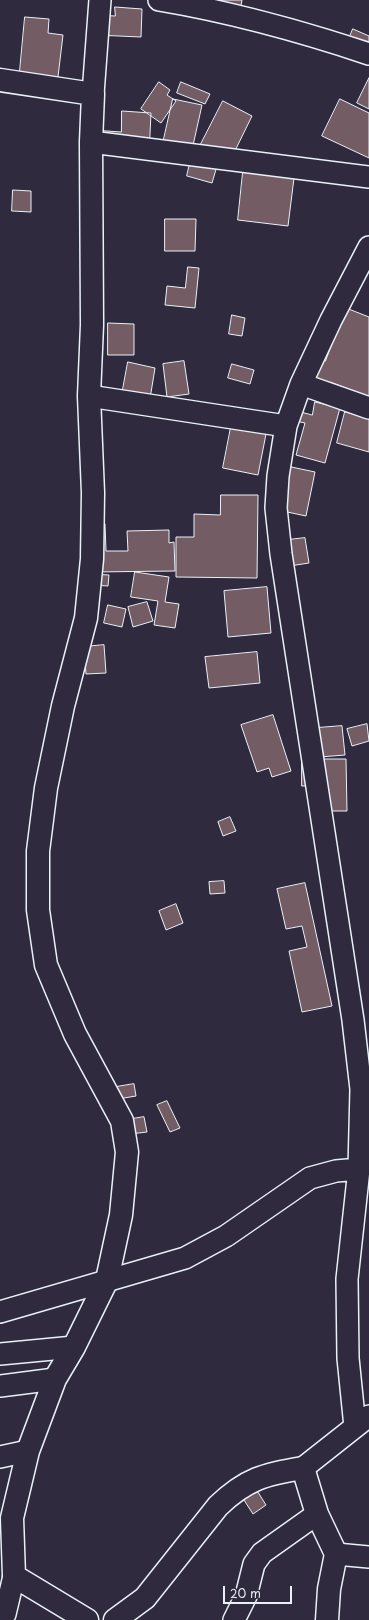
<!DOCTYPE html>
<style>
body{margin:0}
#map{position:relative;width:369px;height:1620px;overflow:hidden;background:#2f2a3d;font-family:"Playpen Sans",sans-serif}
canvas{display:block}
.scale{position:absolute;left:223px;top:1586px;width:69px;height:18px;box-sizing:border-box;border:2px solid #e8f1f8;border-top:0;padding-left:5px;font-size:12px;line-height:14px;white-space:nowrap;color:#e8f1f8;-webkit-text-stroke:3px #2f2a3d;paint-order:stroke}
</style>
<div id="map">
<canvas width="369" height="1620"></canvas>
<div class="scale">20 m</div>
</div>
<script>
const context = document.querySelector('canvas').getContext('2d');
context.lineJoin = 'round';
function fillPath(path, color) { context.fillStyle = color; context.fill(path, 'evenodd'); }
function stroke(path, color, width, dash) { context.strokeStyle = color; context.lineWidth = width; context.lineCap = dash ? 'butt' : 'round'; context.setLineDash(dash || []); context.stroke(path); }
const building = new Path2D(`
 M192,0H242L240,12Z
 M115,7L142,9L141,37L96,35L97,15L115,16Z
 M25,17L49,19L48,33L63,35L57,85L19,81Z
 M353,29L369,36V61L344,51Z
 M369,78V109L357,103Z
 M159,82L170,90L167,95L176,101L161,123L141,109Z
 M181,82L210,94L205,104L177,93Z
 M173,99L202,105L190,159L161,152Z
 M340,99L369,113V158L322,136Z
 M223,101L252,116L230,161L200,146Z
 M122,111L151,113L149,155L93,130L121,132Z
 M191,159L217,166L212,183L187,176Z
 M243,172L294,178L288,226L238,220Z
 M13,190L31,191V212L12,211Z
 M165,219H196L195,251H165Z
 M188,267L199,268L195,308L165,305L167,286L185,288Z
 M346,308L369,317V408L347,399L351,390L330,382L322,401L299,392L313,356L325,361Z
 M232,315L245,318L242,336L229,334Z
 M108,323L134,324V355H108Z
 M184,361L189,394L167,397L163,364Z
 M128,362L155,368L149,405L121,400Z
 M232,364L254,370L250,384L228,378Z
 M315,402L340,408L325,463L296,455L305,423L290,420L293,410L312,415Z
 M345,412L369,418V452L337,443Z
 M231,427L266,434L258,475L223,468Z
 M282,465L315,472L306,516L273,509Z
 M221,495H258L257,578L176,577V537H194V514L220,515Z
 M105,524L106,551H128L127,531L169,530V543L174,542L175,571L93,572L92,525Z
 M305,538L309,563L283,567L279,541Z
 M135,572L169,577L165,602L179,604L175,628L154,625L158,601L131,597Z
 M92,574L109,575L108,586L92,585Z
 M267,587L271,633L228,637L224,591Z
 M147,602L153,621L133,627L128,607Z
 M108,605L126,609L122,627L104,623Z
 M104,645L106,673L86,674L84,647Z
 M257,652L260,683L209,688L205,657Z
 M273,715L291,771L272,777L269,768L257,772L241,725Z
 M367,724L369,741L352,746L347,729Z
 M342,726L345,755L307,758L304,729Z
 M302,759H346L347,811H313V786H302Z
 M230,817L236,831L223,836L218,822Z
 M224,881L225,893L210,894L209,882Z
 M305,883L332,1006L302,1012L289,951L307,947L302,926L286,929L277,889Z
 M176,904L183,923L166,930L159,911Z
 M134,1084L136,1096L118,1099L116,1087Z
 M167,1101L180,1128L170,1132L157,1105Z
 M144,1117L147,1132L122,1135L120,1121Z
 M256,1489L266,1505L253,1514L242,1497Z`);
fillPath(building, '#745c64');
stroke(building, '#e8f1f8', 1);
const street = new Path2D(`
 M159,0C231,12 300,31 369,54
 M93,94L100,0
 M91,142L369,177
 M301,384L369,408
 M89,396L286,426
 M0,1312L185,1258L226,1236L310,1178L336,1171L359,1169
 M0,1354L74,1347
 M0,1386L55,1379
 M355,1427L348,1358L347,1279L359,1169L361,1089L353,1020L281,554L276,508L278,476L286,426L301,384L331,320L369,247
 M0,1457L28,1451
 M303,1468L369,1416
 M336,1554L369,1557
 M0,1612L5,1614L14,1576
 M234,1620L246,1596L254,1564L262,1553L317,1514`);
const secondary = new Path2D(`
 M0,80L93,94L91,142L92,325L89,396L93,493L92,559L86,618L63,706L46,788L38,851V910L46,965L75,1034L122,1121L127,1152L121,1215L107,1280L74,1347L55,1379L28,1451L12,1518L14,1576L87,1620
 M115,1620L145,1598L218,1506C246,1479 265,1474 303,1468L317,1514L336,1554L329,1589L327,1620`);
stroke(street, '#e8f1f8', 24);
stroke(secondary, '#e8f1f8', 25);
stroke(street, '#2f2a3d', 21);
stroke(secondary, '#2f2a3d', 22);
</script>
